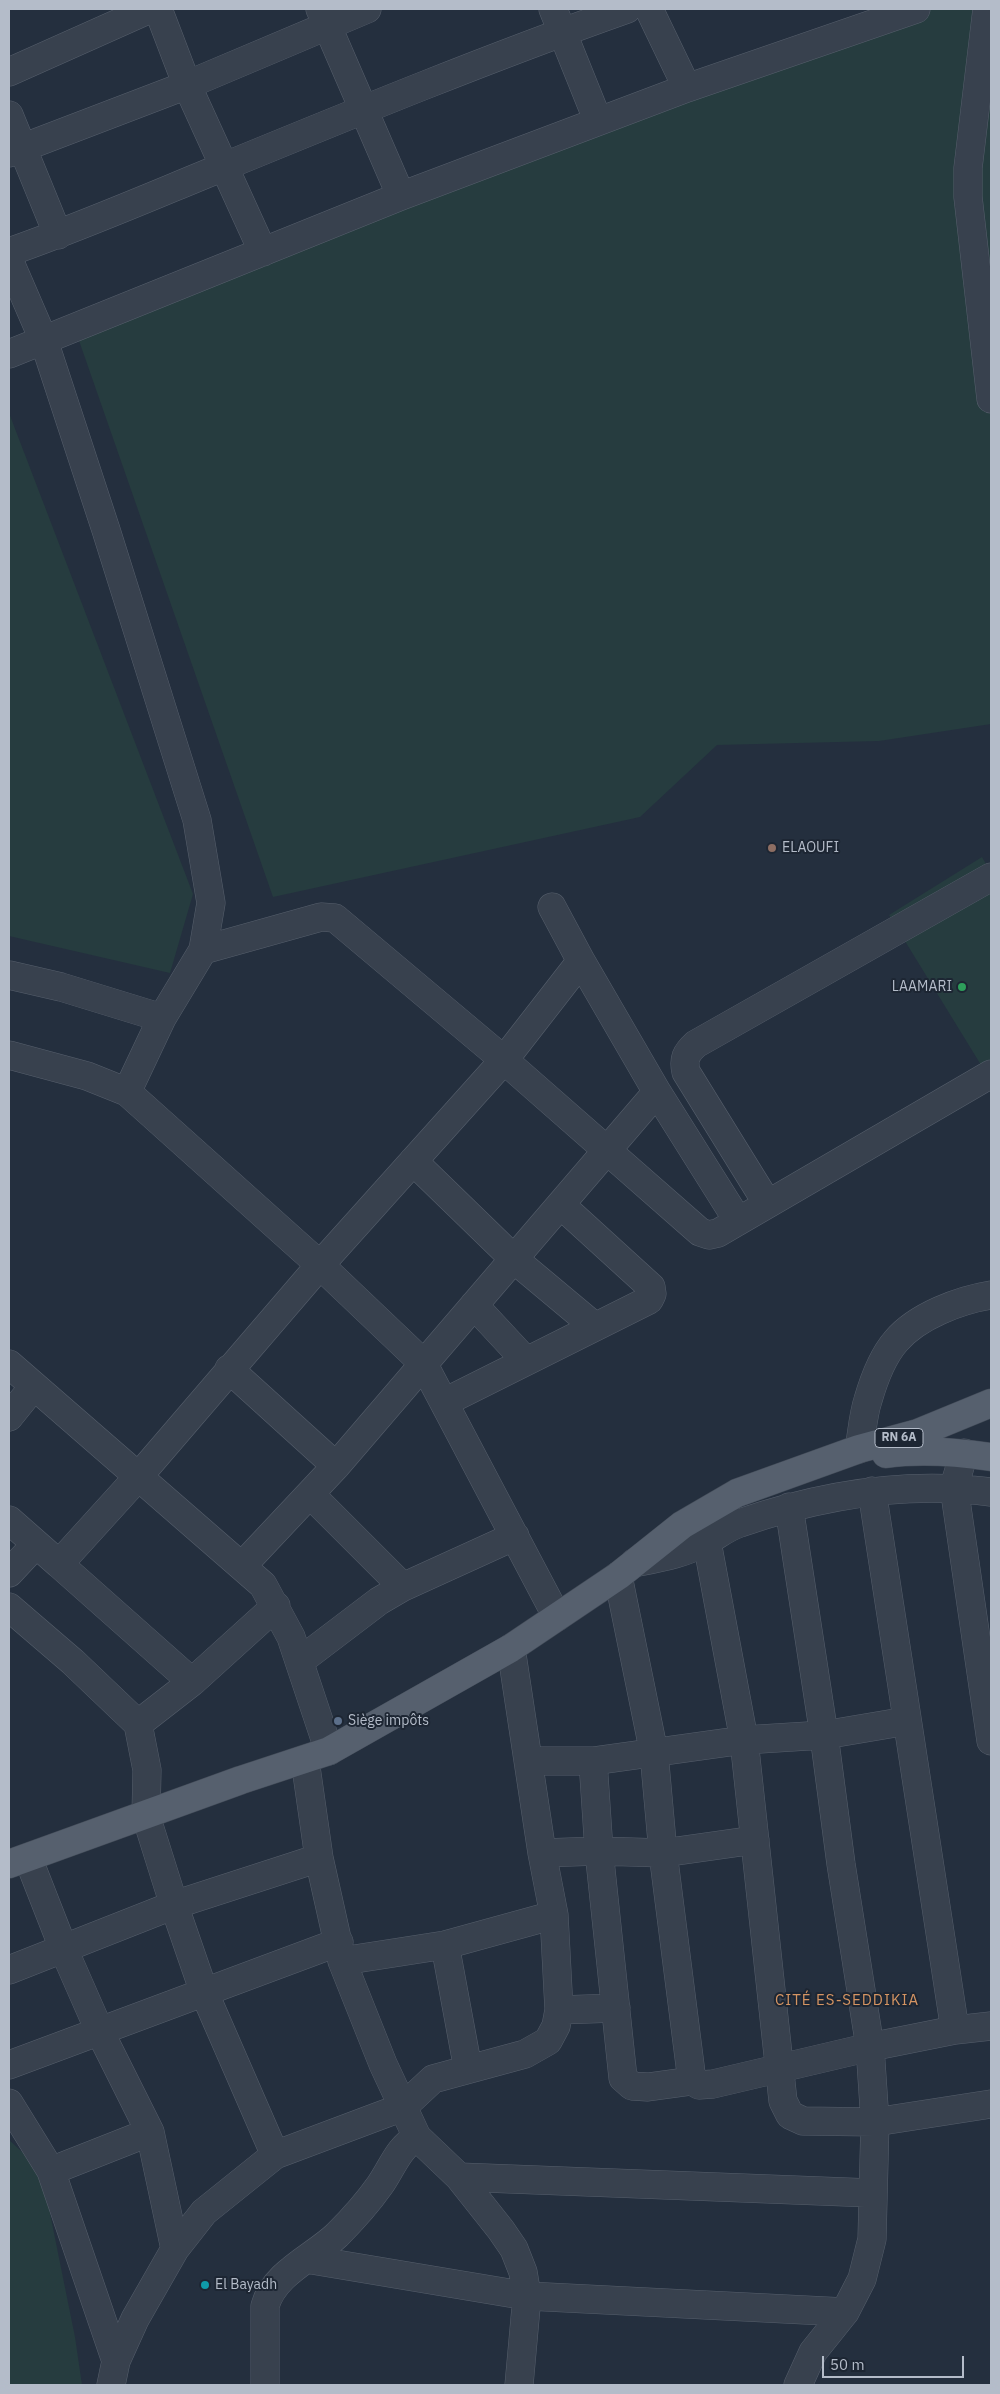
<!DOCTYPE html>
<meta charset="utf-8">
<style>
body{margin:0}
#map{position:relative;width:1000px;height:2394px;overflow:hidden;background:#242f3e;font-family:"IBM Plex Sans",sans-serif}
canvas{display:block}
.frame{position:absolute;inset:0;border:10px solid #b4bcc9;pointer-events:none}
.scale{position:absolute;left:822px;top:2356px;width:142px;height:22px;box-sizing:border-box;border:2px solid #b4bcc9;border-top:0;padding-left:6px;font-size:15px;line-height:18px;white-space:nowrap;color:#b4bcc9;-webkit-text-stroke:4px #1d2633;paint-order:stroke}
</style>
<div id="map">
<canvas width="1000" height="2394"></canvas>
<div class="frame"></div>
<div class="scale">50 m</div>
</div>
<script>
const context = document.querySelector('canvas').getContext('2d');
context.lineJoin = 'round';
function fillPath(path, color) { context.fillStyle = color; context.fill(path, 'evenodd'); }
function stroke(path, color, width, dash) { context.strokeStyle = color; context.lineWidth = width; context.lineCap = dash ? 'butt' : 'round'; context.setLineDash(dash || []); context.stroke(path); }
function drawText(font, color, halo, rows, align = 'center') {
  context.font = font + ' "IBM Plex Sans",sans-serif'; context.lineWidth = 4; context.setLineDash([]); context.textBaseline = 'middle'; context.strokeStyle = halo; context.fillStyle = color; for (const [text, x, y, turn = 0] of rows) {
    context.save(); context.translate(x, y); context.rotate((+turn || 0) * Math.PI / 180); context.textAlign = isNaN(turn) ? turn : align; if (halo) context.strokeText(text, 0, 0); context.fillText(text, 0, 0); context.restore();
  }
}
fillPath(new Path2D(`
 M918,9H991V724L879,741L717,745L640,817L273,897L76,332Z
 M9,413L193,894L170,973L9,936Z
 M982,857L991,873V1059L981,1065L889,915Z
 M9,2140L41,2169L75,2337L82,2385H9Z`), '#263c3f');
const minor = new Path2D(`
 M158,9L187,85L263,252
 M320,9L401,196
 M553,9L598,121
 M649,9L687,88
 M987,9L968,168V197L991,399
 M9,72L150,9
 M9,115L58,235
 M9,153L187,85L367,9
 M9,252C81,227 152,196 223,167C357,112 491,57 627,9
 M9,260L44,341L106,530L197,820L211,903L203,950L162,1018L127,1092L320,1265L423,1363L557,1617
 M9,354L401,196L687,88L916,9
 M552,907L581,961
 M203,950L321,917L335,918L504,1060L700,1232L709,1235L718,1233L991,1074
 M9,975L61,987L162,1018
 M9,1055L87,1076L127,1092
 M657,1092L738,1221
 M413,1161L515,1260L594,1326
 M767,1203L686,1072C683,1059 686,1053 696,1044L991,877
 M474,1305L526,1361
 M9,1364L263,1585L291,1637L329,1751
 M229,1369L336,1466
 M445,1402L649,1300L652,1294L651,1287L561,1205
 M9,1417L34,1386
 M859,1449C862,1433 863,1415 868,1400C874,1379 882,1357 896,1341C917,1316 960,1300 991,1295
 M964,1453L954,1487L991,1741
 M872,1491L955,2030
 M789,1507L824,1735L841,1864L870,2047L875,2122L872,2239L862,2279L845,2312L813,2352L798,2385
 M9,1520L59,1564L138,1477L320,1265L504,1060L581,961L657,1092L336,1466L242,1566
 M707,1542L744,1740L783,2101L790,2115L803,2121L875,2122L991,2104
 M634,1563C659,1558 684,1554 707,1541C718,1535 727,1527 740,1523C821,1495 906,1481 991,1492
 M59,1564L192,1682
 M9,1573L36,1544
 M618,1576L654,1753L663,1853L692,2081L699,2085L713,2084L870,2047L955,2030L991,2026
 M403,1587L515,1536
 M9,1607L73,1662L138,1724L192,1682L276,1606
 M300,1661L379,1601L403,1587L310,1494
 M138,1724L147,1770L146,1816L174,1905L204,1992L275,2155
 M305,1760L319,1858L342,1961L383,2064L417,2137L459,2177L501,2230L514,2249L523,2272L527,2296L519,2385
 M529,1761H593L599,1851L623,2078L632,2086L648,2087L692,2081
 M593,1761L744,1740L824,1735L907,1721
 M542,1853L599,1851L663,1853L755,1840
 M28,1858L64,1950L100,2032L150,2132L175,2249
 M445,1945L468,2069
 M342,1961L445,1945L554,1915
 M9,1970L174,1905L319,1858
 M559,2010L616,2008
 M9,2065L339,1942
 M9,2103L51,2171L116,2361
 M51,2171L150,2132
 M459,2177L872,2193
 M306,2259L527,2296L845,2312
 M111,2385L116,2361L135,2319L175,2249L204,2212L275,2155L403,2107L433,2079L525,2054L548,2041L556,2026L559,2010L554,1915L542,1853L511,1648
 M265,2385V2306C274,2273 314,2257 337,2235C352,2220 368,2202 380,2185C392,2168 398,2148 417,2137`);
const major = new Path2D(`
 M886,1454C921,1449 957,1452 991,1457
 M9,1864L241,1780L329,1751L511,1648L618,1576L682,1525L737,1493L859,1449L918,1433L991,1403`);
stroke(minor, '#565f6c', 29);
stroke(major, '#414a57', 29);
stroke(minor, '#38414e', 28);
stroke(major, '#56606e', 28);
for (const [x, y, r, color] of [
 [772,848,5,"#8d6e63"],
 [962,987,5,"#2e9e5b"],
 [338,1721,5,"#5c6f8a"],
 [205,2285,5,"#0f9aa8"]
]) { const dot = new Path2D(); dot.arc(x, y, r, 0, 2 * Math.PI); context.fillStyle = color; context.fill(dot); stroke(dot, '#1d2633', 2); }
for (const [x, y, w] of [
 [899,1438,48]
]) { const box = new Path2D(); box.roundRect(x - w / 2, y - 9.5, w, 19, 4); context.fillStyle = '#1d2633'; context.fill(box); stroke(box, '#b4bcc9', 1); }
drawText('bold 12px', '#b4bcc9', null, [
 ["RN 6A",899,1438]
]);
drawText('14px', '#b4bcc9', '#1d2633', [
 ["ELAOUFI",782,848],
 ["LAAMARI",952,987,"right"],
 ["Siège impôts",348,1721],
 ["El Bayadh",215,2285]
], 'left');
context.letterSpacing = '1px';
drawText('15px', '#d59563', '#1d2633', [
 ["CITÉ ES-SEDDIKIA",847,2001]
]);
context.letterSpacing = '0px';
</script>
